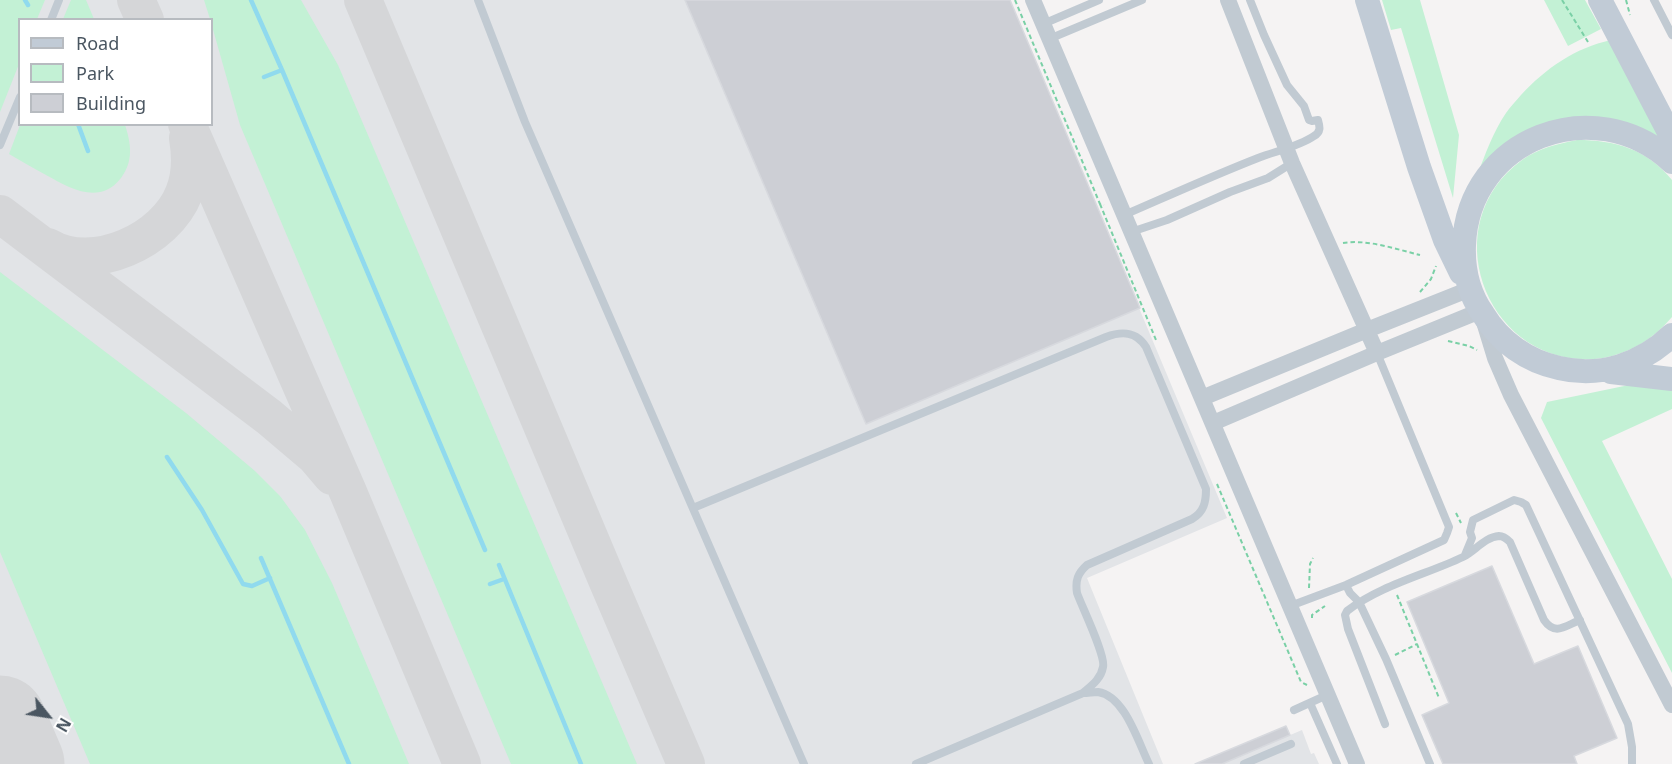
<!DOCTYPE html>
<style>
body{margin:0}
#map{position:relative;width:1672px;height:764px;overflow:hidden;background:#f5f3f3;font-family:"Noto Sans",sans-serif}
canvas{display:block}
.legend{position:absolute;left:18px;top:18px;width:195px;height:108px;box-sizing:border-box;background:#fff;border:2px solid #b7bbc0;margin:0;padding:8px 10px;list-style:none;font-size:18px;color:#4a5661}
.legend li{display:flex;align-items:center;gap:12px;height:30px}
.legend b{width:30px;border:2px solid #b7bbc0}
.north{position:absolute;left:18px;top:686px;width:60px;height:60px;-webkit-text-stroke:4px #fff;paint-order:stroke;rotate:120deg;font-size:16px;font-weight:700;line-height:24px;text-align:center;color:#4a5661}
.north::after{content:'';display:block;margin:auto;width:21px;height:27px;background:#4a5661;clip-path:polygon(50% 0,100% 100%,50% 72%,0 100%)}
</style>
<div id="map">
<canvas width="1672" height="764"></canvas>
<ul class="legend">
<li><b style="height:8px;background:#c1cbd6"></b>Road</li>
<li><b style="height:16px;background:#c3f1d5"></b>Park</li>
<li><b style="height:16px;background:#cdcfd5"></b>Building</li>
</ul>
<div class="north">N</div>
</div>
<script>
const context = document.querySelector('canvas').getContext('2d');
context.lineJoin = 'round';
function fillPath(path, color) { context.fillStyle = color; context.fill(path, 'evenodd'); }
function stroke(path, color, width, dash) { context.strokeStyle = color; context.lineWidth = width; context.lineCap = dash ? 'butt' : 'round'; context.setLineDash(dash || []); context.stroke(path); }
fillPath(new Path2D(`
 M0,0H1010L1227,518L1087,578L1163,764H0ZM20,20H212V124H20Z
 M1302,730L1311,754L1314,753L1319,764H1222Z`), '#e2e4e7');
fillPath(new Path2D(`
 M0,0H45L37,19L20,20L19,64L0,112Z
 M71,0H86L94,19H63Z
 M204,0H301L338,65L637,764H511L240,125L212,26V20L210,19Z
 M1382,0H1420L1459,135L1453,198L1401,28L1391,30Z
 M1544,0H1585L1601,29L1568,46Z
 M1611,40L1668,146L1608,120L1477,176C1485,155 1493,132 1506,113C1510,107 1516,101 1521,95C1546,68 1575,48 1611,40Z
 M20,125H125C131,143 134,161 121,178C99,206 70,188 46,175C33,168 21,161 9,154Z
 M1577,140C1615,140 1647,149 1672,180V317C1654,339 1630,353 1603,358C1490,374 1430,227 1522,160C1539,148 1557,144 1577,140Z
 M0,272L186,413L255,471L280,496L305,530L332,583L409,764H90L0,552Z
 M1629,385L1672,390V409L1602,441L1672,579V673L1541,418L1547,402Z`), '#c3f1d5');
stroke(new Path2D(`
 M25,0L28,5
 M251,0L282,70L264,77
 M282,70L485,550
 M78,124L88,151
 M167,457L202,510L243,584L252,586L270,578
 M261,558L349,764
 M499,565L581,764
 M490,584L504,579`), '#90daee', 4.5);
stroke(new Path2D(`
 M136,0L145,20
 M363,0L608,582L686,764
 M187,124L348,492L462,764
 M0,214L269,417L315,456L332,476
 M48,247C93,274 166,240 184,193C191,176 191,156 188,138`), '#d5d6d8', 38);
stroke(new Path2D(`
 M0,722L18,764`), '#d5d6d8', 93);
const building = new Path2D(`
 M685,0H1010L1140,308L866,424Z
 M1492,566L1534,664L1578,646L1617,738L1574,756L1577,764H1443L1422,715L1449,703L1407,602Z
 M1286,726L1290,735L1222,764H1195Z`);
fillPath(building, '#cdcfd5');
stroke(building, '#d7d9de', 1.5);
stroke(new Path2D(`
 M1015,0L1100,204L1104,205
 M1562,0L1588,42
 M1626,0L1630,15
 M1100,204L1156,340
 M1343,243C1368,239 1395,249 1420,255
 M1420,292L1431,279L1436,266
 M1448,341L1469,346L1477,350
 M1217,484L1301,682L1307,685
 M1456,513L1461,523
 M1309,588L1310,564L1313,558
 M1397,595L1439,698
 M1312,618V615L1325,606
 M1395,655L1417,644`), '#7ad0a6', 2, [4.5, 3]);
stroke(new Path2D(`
 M478,0L525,122L804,764
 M1654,0L1672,35
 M51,20L59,0
 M1043,24L1099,0
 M1049,39L1142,0
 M0,145L20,97
 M1124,215C1168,196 1212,176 1258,158C1276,151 1298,147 1314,136C1321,132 1320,127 1318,120L1312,121L1309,120L1304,106L1287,85L1264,35L1250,0
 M1131,232L1167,220L1230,192L1268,178L1292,163
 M693,508L1106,337C1122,331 1136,331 1146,347L1206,489C1206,502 1204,512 1192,519L1087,565C1078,573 1075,580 1077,593C1082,607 1106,656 1103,667C1101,679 1091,686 1083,693
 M1465,555L1472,538L1470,532L1473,520L1514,500L1521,502L1526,505L1628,724L1632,747V764
 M1346,585L1350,593L1359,602L1386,659L1430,764
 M1290,606L1346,585L1444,540L1447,533L1449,527L1377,353
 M1310,703L1337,764
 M1294,710L1327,695
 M1385,724L1348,629L1345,615L1347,611C1381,585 1425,575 1463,557C1475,551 1485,537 1499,536C1504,536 1507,539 1510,542L1544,620C1555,636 1565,626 1580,620
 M916,764L1083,693C1088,693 1093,692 1098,692C1125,696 1138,742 1149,764
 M1244,764L1291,744`), '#c1cad2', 8);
stroke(new Path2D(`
 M1033,0L1357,764
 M1228,0L1292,163L1377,353
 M1484,322L1495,358L1511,395L1672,705
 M1202,398L1367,330L1470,289
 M1213,423L1377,353L1480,311`), '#c1cad2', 16);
stroke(new Path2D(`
 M1367,0L1419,167L1445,240L1461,273
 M1600,0L1672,138
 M1672,162C1595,90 1468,138 1464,245C1463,269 1469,294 1483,314C1500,342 1527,361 1559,368C1600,378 1642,364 1672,335
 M1611,372L1672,379`), '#c1cbd6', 24);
</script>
